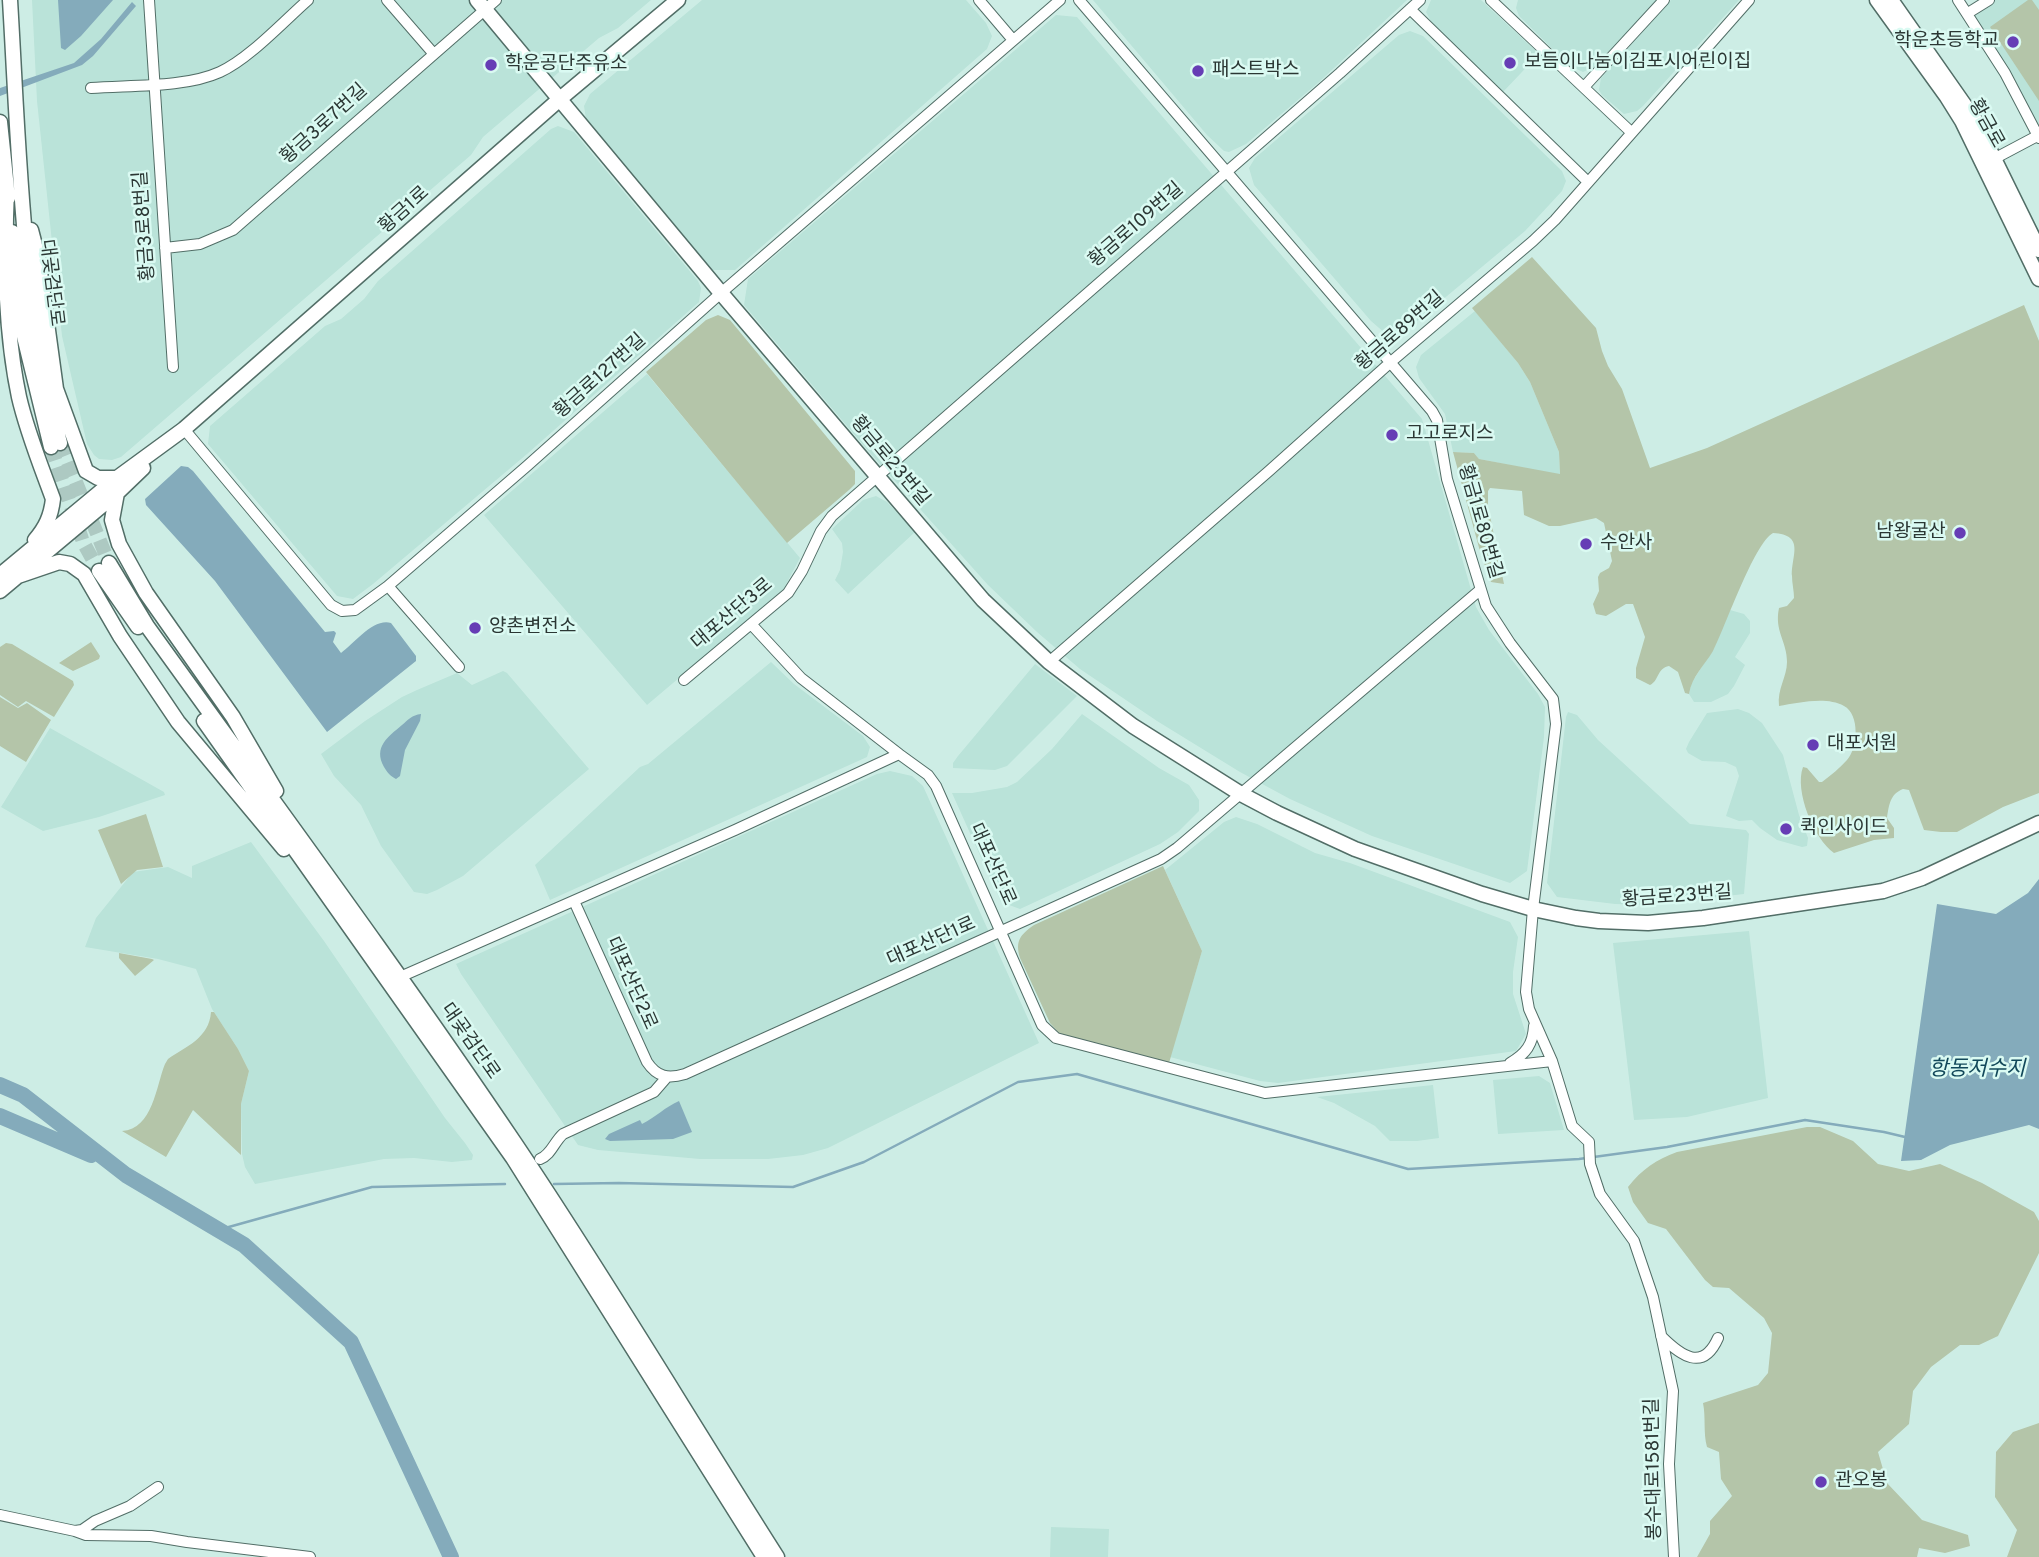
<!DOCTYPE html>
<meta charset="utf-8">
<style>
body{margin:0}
canvas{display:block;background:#cdede5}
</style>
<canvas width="2039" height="1557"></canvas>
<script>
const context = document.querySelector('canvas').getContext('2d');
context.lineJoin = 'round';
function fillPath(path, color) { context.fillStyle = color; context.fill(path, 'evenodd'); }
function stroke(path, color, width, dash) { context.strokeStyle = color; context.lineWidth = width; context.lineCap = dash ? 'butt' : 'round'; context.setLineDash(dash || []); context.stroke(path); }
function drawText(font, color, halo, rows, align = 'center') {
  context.font = font + ' Overpass,"Noto Sans KR",sans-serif'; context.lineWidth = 5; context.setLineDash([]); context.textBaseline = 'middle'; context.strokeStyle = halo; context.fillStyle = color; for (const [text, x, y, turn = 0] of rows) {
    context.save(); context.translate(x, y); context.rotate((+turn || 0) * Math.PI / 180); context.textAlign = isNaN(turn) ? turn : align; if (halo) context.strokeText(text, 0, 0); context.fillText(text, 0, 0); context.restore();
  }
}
fillPath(new Path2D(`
 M32,0H651L618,28L599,38L483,137L471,155L121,457L112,460L99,459L94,455L87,444L62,336L37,101Z
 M702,0H966L986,23L992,36L987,49L735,270H712L586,119L584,106L590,94Z
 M1093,0H1407L1319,82L1246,144L1229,152L1224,151L1207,135Z
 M1431,0H1481L1539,54L1503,92L1433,25L1426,12Z
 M1518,0H1657L1594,67L1583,72L1570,66L1519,16L1516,8Z
 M1671,0H1739L1643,106L1637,111L1624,114L1602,95L1599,90L1601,78Z
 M1988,0H2039V135L1969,11Z
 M1056,15L1077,17L1422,419L1476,607L1489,630L1538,694L1545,707L1544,737L1527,871L1510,883L1372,836L1290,799L1240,772L1157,721L1080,669L1037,632L988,585L870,453L744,305L748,279Z
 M1410,31L1423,36L1562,171L1566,181L1562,191L1525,231L1405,331L1391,335L1386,334L1371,321L1254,185L1249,168L1255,158L1399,35Z
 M558,126L574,132L698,281L701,288L699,302L527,454L373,584L353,599L337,596L208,444L210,426L325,326L341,319L364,299L378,281L551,129Z
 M1475,311L1518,363L1530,382L1559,452L1560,475L1479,459L1474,453L1453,452L1445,414L1419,378L1416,367L1421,355Z
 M647,374L800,558L783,590L647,705L484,515Z
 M876,496L887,502L915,532L848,594L835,580L840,570L843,552L842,543L832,529L863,500Z
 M1730,610L1744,614L1750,621V633L1735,657L1745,665L1734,686L1728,694L1711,702H1694L1689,694L1691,684L1713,649Z
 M771,662L794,684L863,736L870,747L867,757L550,900L535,865L640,767L648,764Z
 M1035,664L1077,696L1007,766L995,770L953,768V763L958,756Z
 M503,671L507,673L589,769L463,876L437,890L427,894L414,892L381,846L361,805L334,776L321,754L365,721L402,697L417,690L457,673L472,685Z
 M1738,709L1749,713L1762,723L1783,755L1799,815L1808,838L1807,846L1802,847L1777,840L1760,828L1752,820L1739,821L1726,816L1739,776L1736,767L1725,762L1702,761L1688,753L1686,749L1689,742L1707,713Z
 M1568,712L1577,715L1598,740L1690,824L1746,830L1749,834L1744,894L1646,905L1615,904L1557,897L1547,883L1566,717Z
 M1082,714L1159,768L1189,785L1199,800V811L1178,832L1160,844L1020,909L1001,902L952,793H972L1007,787L1017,782L1052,749Z
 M50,728L164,792L165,795L99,817L43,831L1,807Z
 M890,771L912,776L923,786L1039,1043L828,1148L803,1155L768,1159H700L598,1150L578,1145L461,974L456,964L877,774Z
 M1236,817L1257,824L1315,853L1350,863L1510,922L1518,937L1513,972V994L1526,1034L1516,1051L1278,1083L1260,1081L1170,1057L1202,951L1165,870L1224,822Z
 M251,842L324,941L445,1118L465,1143L473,1155L472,1160L452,1162L414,1158L384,1159L255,1184L245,1167L242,1154L241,1104L249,1071L238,1049L212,1009L196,969L158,959L85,947L96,918L133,872L168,867L192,878V866Z
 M1749,931L1768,1098L1687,1117L1634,1120L1613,943Z
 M1539,1076L1550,1083L1564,1130L1498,1134L1493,1080Z
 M1433,1085L1439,1138L1417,1141H1390L1375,1126L1334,1103L1317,1097Z
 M1051,1527L1109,1529L1108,1557H1050Z`), '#bae3d9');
fillPath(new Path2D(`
 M2028,0H2032L2039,10V101L1990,27Z
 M1532,257L1596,328L1602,351L1608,366L1622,389L1650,468L1707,448L2024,305L2039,341V793L2003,807L1957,832H1941L1924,830L1909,790L1903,789C1890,794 1889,805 1887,818L1894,828V838L1874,840L1834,853C1814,839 1794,791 1803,767L1807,768L1819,782H1822C1831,775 1840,768 1847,760C1858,748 1860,714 1844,706C1826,696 1798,703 1779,706C1777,689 1787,677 1787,662C1787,641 1774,631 1779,608L1787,606L1794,598C1794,591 1792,583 1792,576C1791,556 1806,535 1773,533C1754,543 1725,628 1713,651C1704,666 1692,676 1689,694L1685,693L1678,672L1669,666C1657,668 1659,681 1650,685L1636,678V668L1645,637L1633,604H1626L1606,616L1596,614L1593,604L1599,591L1598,577L1600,573L1609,568L1612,561L1604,523L1596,518L1560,526H1549L1524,515L1522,491L1490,488L1488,491V506L1504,584L1491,582L1481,555L1453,452L1474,453L1479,459L1560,474L1559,452L1530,382L1518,363L1472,308Z
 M718,315L730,320L855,471V484L849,490L787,543L646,372L706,320Z
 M91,642L100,656L99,659L73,671L59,663Z
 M6,643L12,644L73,681L74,685L54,717L26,701L18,707L0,695V647Z
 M0,697L18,708L27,703L51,720L26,762L0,746Z
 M146,814L163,867L137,870L121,884L98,830Z
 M1163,866L1202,951L1169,1063L1060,1034L1050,1023L1020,958C1015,941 1020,935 1034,925Z
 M119,953L152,959L154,960L135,976L119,958Z
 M211,1012H214L238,1049L249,1071L241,1104V1155L193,1110L166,1157L122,1131C153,1129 156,1086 165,1064L168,1059C187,1046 209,1038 211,1012Z
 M1807,1127H1820L1853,1141L1878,1164L1909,1171L1940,1164L1982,1183L2034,1212L2039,1221V1253L1998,1336L1979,1345H1960L1931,1367L1913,1391L1909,1424L1878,1452L1887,1483L1922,1520L1968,1535L1970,1546L1945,1553L1919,1548L1917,1557H1697L1710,1534V1521L1732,1496L1721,1479L1719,1452L1707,1447C1703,1432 1706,1418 1703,1403L1758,1385L1768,1373L1772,1333L1764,1318L1729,1288L1713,1287L1705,1280L1666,1229L1648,1223L1633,1202L1628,1187C1642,1169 1656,1160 1677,1152Z
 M2039,1423V1557H2007L2017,1530L1995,1497L1996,1452L2013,1432Z`), '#b4c5a9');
fillPath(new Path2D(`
 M58,0H113L81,36L65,50L61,48Z
 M132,2L136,6L93,56L82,65L0,96V88L74,63L101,39Z
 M181,466L188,467L193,471L325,632L334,631L336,633L333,642L341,653C355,643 373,618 391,623L416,656V661L327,732L215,581L146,505L145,499Z
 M421,714L420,721L405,750L400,776L396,779C390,776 387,772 384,767C373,747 388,737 402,725C408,720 412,715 421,714Z
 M2039,879V1129L2029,1125L1950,1145L1921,1160L1901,1161L1937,904L1996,914L2028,893Z
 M679,1101L692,1132L673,1139L610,1141L605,1139L609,1134L640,1120L642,1124C656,1117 665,1107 679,1101Z`), '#84abbb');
stroke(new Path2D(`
 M554,1184L619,1183L793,1187L864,1162L1018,1082L1077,1074L1408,1169L1579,1159L1667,1147L1805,1120L1884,1132L1905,1137
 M218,1230L372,1187L505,1184`), '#84abbb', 2.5);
stroke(new Path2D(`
 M0,1085L23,1095L126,1175L244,1245L351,1342L451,1557
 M0,1116L91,1155`), '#84abbb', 16);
stroke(new Path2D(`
 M60,443L109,563
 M51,447L83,542L99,571`), '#adc9c2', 14, [14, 7]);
const street = new Path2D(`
 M149,0L173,367
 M387,0L433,53
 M979,0L1013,40
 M1079,0L1432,411L1437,420L1447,479L1486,606L1510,643L1553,699L1556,724L1533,909L1526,992L1529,1009L1552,1061L1572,1126L1589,1142L1590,1164L1600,1194L1634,1241L1653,1297L1673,1391L1669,1464L1674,1557
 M1491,0L1631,132
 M1958,0L2005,73L2039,138
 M1410,9L1588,182
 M1968,13L1989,0
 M1584,87L1664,0
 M91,88C130,85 185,88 220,72C249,59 284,21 308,0
 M1990,161L2039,135
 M165,248L200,244L233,230L496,0
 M184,429L331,605L342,611L355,610L388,586L527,466L721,293L1060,0
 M388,586L459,667
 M751,624L801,678L899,754
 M1049,662L1269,471L1392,361L1533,241L1555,220L1749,0
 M684,680L788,593L802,571L821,531L832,516L1340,73L1420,0
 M574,901L647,1062C657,1077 668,1079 685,1074L1161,859L1177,848L1480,590
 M400,977L735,830L899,754L928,775L936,786L1042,1025L1056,1038L1265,1093L1552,1061
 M1510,1063C1526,1054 1533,1044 1534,1026
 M540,1159C551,1155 554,1142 563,1134L654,1092L667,1077
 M1661,1336C1681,1356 1703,1372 1718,1338
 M0,1515L75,1531L82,1530L95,1521L130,1506L158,1487
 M75,1531L86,1535L151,1536L187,1542L310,1557`);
const secondary = new Path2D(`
 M10,0C19,149 21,298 60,443
 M477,0L721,293L983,600L1049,662L1133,726L1241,794L1277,813L1355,849L1482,894L1533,909L1576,918L1599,921L1648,923L1703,918L1883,891L1922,878L2039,823
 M1877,0L1947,97L1962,121L2039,279
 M1891,0L1975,120L2039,250
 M0,122L8,198
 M7,188C4,256 5,331 19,397C27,432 41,466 53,499C51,516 46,527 35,540
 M31,230L38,257L56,389L86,471L98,478H117
 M12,232L23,332L51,447
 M117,493L112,520L119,544L146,593L233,717L276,791
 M109,563L147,626C270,797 396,967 514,1142C605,1277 689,1419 777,1557
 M99,571L138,627
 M0,575L117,478L184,429L561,98L678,0
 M15,577L59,562L70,564L84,574L120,636L178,722L284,849
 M0,591L117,493L143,468
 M204,721L513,1158L764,1557`);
stroke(street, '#526e67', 12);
stroke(secondary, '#526e67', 17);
stroke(street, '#fff', 10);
stroke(secondary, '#fff', 14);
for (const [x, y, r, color] of [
 [2013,42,7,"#663db5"],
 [1510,63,7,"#663db5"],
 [491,65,7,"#663db5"],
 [1198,71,7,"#663db5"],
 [1392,435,7,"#663db5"],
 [1960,533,7,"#663db5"],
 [1586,544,7,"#663db5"],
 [475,628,7,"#663db5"],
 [1813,745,7,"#663db5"],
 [1786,829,7,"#663db5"],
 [1821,1482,7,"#663db5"]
]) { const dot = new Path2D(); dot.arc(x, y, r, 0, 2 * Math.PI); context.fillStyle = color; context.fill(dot); stroke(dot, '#dafaf2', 2.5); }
drawText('19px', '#2b3734', '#dafaf2', [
 ["학운초등학교",1999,42,"right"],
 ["보듬이나눔이김포시어린이집",1524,63],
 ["학운공단주유소",505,65],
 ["패스트박스",1212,71],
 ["고고로지스",1406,435],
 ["남왕굴산",1946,533,"right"],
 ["수안사",1600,544],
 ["양촌변전소",489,628],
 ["대포서원",1827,745],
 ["퀵인사이드",1800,829],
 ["관오봉",1835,1482]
], 'left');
drawText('19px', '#2b3734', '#dafaf2', [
 ["황금로",1985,124,61],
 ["황금3로7번길",325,125,-42],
 ["황금1로",405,211,-42],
 ["황금3로8번길",146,226,-94],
 ["황금로109번길",1137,226,-41],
 ["대곶검단로",50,283,83],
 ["황금로89번길",1401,332,-41],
 ["황금로127번길",601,377,-42],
 ["황금로23번길",889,462,50],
 ["황금1로80번길",1479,522,74],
 ["대포산단3로",733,615,-40],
 ["대포산단로",991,865,66],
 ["황금로23번길",1677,898,-4],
 ["대포산단1로",932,943,-24],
 ["대포산단2로",630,984,66],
 ["대곶검단로",469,1042,55],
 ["봉수대로1581번길",1655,1469,-91]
]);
drawText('italic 21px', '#12485a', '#dafaf2', [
 ["항동저수지",1977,1071]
]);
</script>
